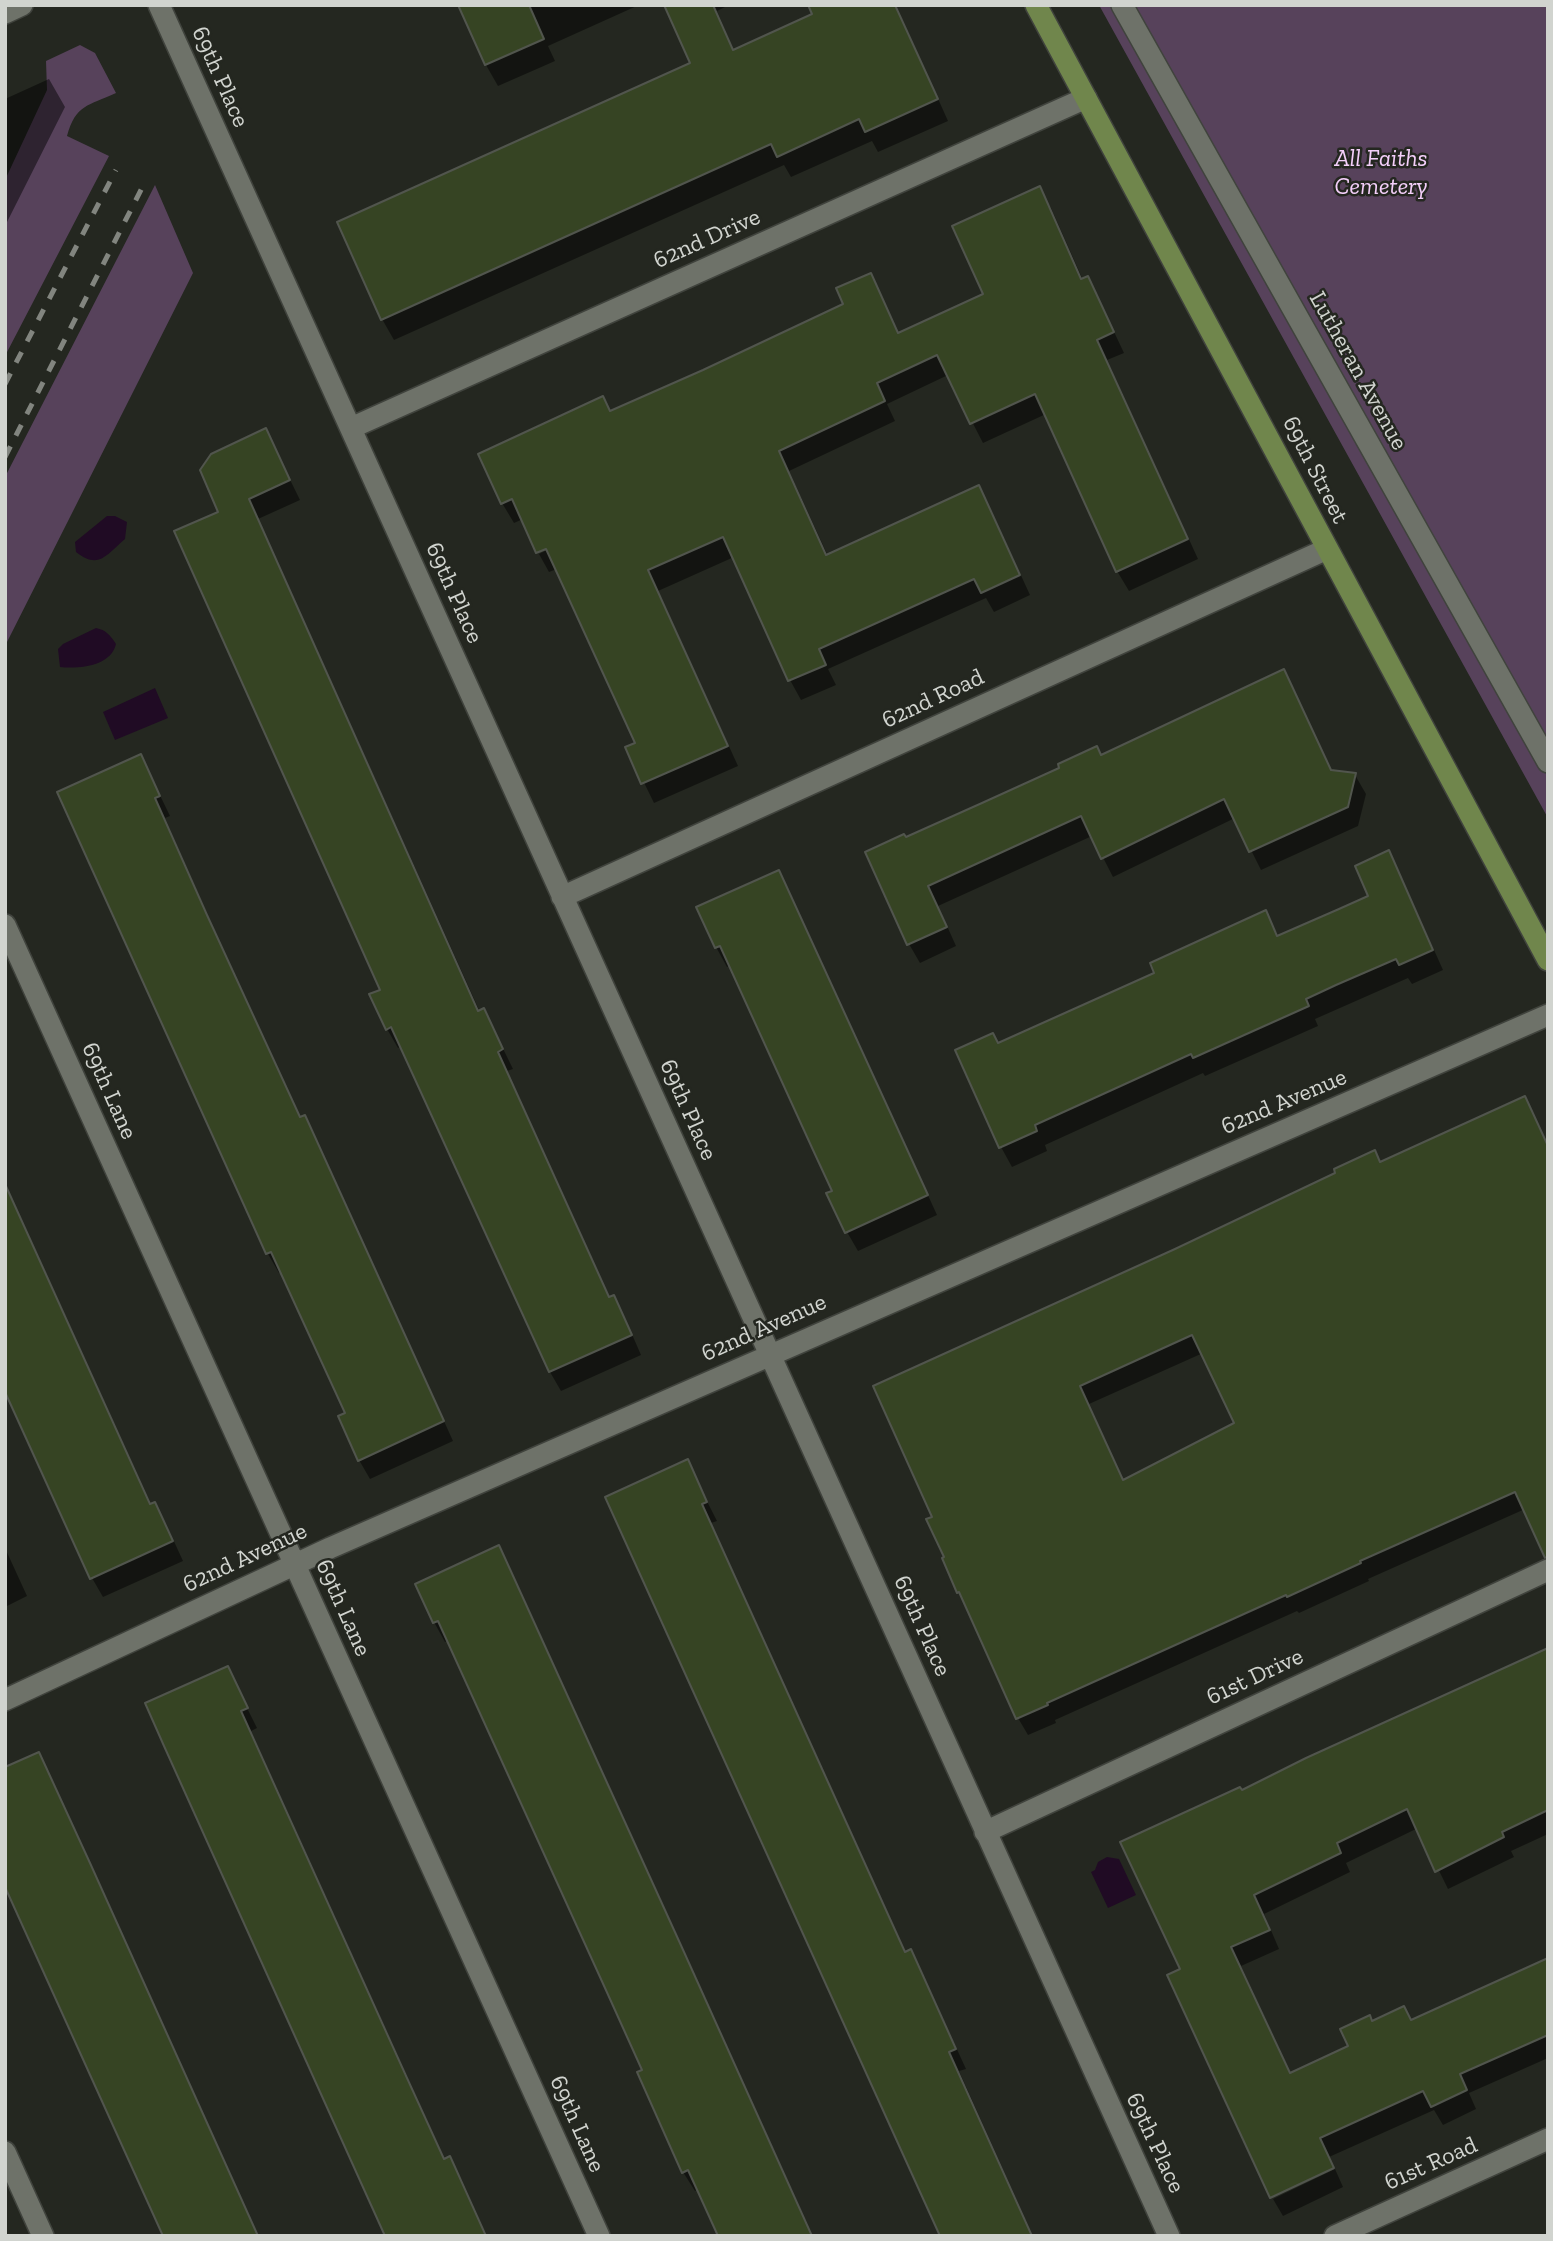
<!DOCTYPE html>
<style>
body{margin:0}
#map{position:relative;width:1553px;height:2241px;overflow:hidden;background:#242720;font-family:"Zilla Slab",serif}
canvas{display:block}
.frame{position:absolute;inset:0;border:7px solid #d1d4cf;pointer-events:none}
</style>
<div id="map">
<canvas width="1553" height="2241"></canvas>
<div class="frame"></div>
</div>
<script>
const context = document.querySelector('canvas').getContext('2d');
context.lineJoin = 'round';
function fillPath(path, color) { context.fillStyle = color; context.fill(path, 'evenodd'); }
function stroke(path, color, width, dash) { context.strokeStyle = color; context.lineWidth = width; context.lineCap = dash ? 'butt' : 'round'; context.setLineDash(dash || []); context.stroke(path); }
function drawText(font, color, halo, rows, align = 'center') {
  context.font = font + ' "Zilla Slab",serif'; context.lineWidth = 5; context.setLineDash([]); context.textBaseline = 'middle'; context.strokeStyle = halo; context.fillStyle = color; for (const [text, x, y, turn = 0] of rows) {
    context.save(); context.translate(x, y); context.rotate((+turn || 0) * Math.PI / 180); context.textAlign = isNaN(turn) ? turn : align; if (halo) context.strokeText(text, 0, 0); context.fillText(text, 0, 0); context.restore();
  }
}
fillPath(new Path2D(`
 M1099,5H1548V818Z
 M80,45L95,53L116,93C88,106 76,104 67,136L109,156L5,356V180L47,90L46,61Z
 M155,185L193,273L5,646V477Z`), '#57425b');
fillPath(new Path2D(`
 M107,516H115L127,522L125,539C106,555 99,570 76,552L75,542Z
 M96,628C106,630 110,635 116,644C111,666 80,669 60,667L58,649L63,644Z
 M155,688L168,718L115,740L103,712Z
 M1107,1857L1119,1859L1136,1895L1108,1908L1091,1872L1095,1870L1098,1862Z`), '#200b24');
fillPath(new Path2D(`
 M460,5H639L548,46L555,61L498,86L486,65Z
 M666,5H729L717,11L734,51L814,15L809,5H896L948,121L878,152L872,141L791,177L784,165L394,340L382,319L692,64Z
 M49,79L65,107L5,226V99Z
 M1039,189L1051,208L1083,280L1087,278L1098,298L1124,353L1107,360L1198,559L1129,591L1117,571L1046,414L983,443L948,375L887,404L895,421L789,471L828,556L979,488L990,508L1030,595L994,612L986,598L828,669L836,685L801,700L790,680L734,557L658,591L738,766L654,803L627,748L637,744L557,569L549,572L539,554L555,546L523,519L514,523L502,503L610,413L846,305L870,275L899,335L985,295Z
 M266,431L300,500L258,519L480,1012L484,1010L513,1069L507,1071L610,1298L613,1297L624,1316L641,1355L561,1391L550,1372L402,1046L398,1048L387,1029L382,990L221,512Z
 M1283,672L1332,772L1355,775L1366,794L1358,826L1261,870L1235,818L1113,877L1092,836L938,906L956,946L920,963L909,944L905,839L1101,757Z
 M141,756L170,816L165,818L217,936L301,1119L304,1117L315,1137L453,1441L370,1479L359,1460L347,1414L282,1271L279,1273L268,1254L59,793Z
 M1388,853L1399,872L1443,970L1412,984L1408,978L1315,1019L1318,1026L1205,1076L1203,1073L1045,1145L1047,1151L1012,1167L1001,1147L957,1051L998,1045L1156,974L1265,912L1279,937L1370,897Z
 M778,872L789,891L937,1215L858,1251L847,1232L835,1192L731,965L727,967L716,947Z
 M1524,1098L1548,1145L1525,1509L1368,1579L1369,1581L1299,1613L1297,1611L1055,1720L1056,1723L1028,1735L1018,1718L969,1609L958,1592L934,1517L875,1387ZM1203,1353L1237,1424L1124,1481L1089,1404Z
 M5,1183L152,1506L154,1504L166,1524L183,1561L103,1597L92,1578L5,1388Z
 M687,1462L717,1521L711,1523L906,1953L910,1951L921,1971L966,2069L959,2071L1033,2236H942Z
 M498,1547L509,1567L813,2236H720L699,2189L695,2191L683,2172L644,2070L449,1640L445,1642L434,1622Z
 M5,1548L27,1596L5,1607Z
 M1548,1649V1834L1511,1851L1514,1857L1448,1889L1418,1828L1346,1863L1350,1872L1264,1914L1279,1949L1241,1966L1291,2074L1350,2047L1372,2023L1411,2022L1548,1960V2058L1469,2093L1476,2109L1443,2125L1434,2110L1329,2157L1334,2166L1271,2195L1182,1970L1241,1792Z
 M227,1668L257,1728L251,1731L445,2160L449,2159L461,2178L487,2236H386Z
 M1335,2169L1343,2187L1283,2216L1273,2199Z`), '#0007');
const building = new Path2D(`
 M458,5H529L544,39L485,65Z
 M664,5H713L733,50L812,14L808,5H895L938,99L865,132L859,119L777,157L771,144L381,320L337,222L690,63Z
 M1040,186L1081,279L1088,276L1114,332L1097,340L1188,539L1116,572L1035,394L970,424L937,355L877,383L885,401L779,451L826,555L979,485L1020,575L981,593L974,579L819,649L826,665L788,681L723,537L648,570L728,746L641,784L625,747L635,743L546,549L536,553L512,499L501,504L478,454L603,396L610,411L703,370L843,304L836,288L871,273L898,333L983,294L952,226Z
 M266,428L290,480L249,499L478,1011L484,1008L503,1049L498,1052L609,1297L614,1295L632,1335L549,1372L391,1027L386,1030L369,994L380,990L174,531L218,512L200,470L211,454Z
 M1284,669L1331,770L1356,773L1348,807L1249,852L1224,799L1101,859L1081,816L928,886L947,927L907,945L865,852L904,834L906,837L982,803L1059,768L1058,764L1097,746L1101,755Z
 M141,754L160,796L155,798L207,915L300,1117L305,1115L444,1421L358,1461L338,1416L345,1413L271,1252L266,1254L248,1214L57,792Z
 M1389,850L1433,950L1399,965L1396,959L1336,985L1306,999L1309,1006L1193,1058L1191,1054L1035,1125L1037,1131L999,1148L955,1050L993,1033L998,1043L1154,973L1150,963L1266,910L1277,936L1339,909L1368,896L1355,866Z
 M779,870L928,1195L845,1233L826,1193L832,1191L813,1150L720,946L715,948L696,907Z
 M1525,1096L1548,1146V1557L1545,1558L1515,1492L1360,1561L1361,1563L1287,1597L1286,1595L1047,1703L1048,1705L1016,1719L959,1592L957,1593L942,1558L944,1557L926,1519L932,1517L873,1386L1175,1249L1335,1173L1334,1169L1375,1150L1380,1162ZM1192,1335L1234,1423L1123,1480L1080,1386Z
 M5,1184L150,1504L155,1502L173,1541L90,1579L5,1392Z
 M688,1459L707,1502L702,1504L905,1952L911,1949L956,2049L949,2052L1032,2236H940L605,1497Z
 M499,1545L684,1952L812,2236H718L688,2170L682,2173L637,2072L642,2070L605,1988L438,1621L433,1623L415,1584Z
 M1548,1648V1810L1502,1832L1504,1837L1435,1872L1407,1809L1337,1843L1341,1853L1254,1895L1270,1930L1231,1947L1290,2073L1348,2046L1340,2029L1370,2015L1372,2021L1404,2006L1411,2020L1548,1958V2035L1460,2074L1467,2090L1431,2107L1423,2091L1320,2138L1334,2168L1270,2198L1167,1975L1180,1969L1120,1842L1240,1787L1242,1790L1306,1758Z
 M228,1666L248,1708L241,1711L407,2078L444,2159L450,2156L486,2236H385L164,1746L145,1703Z
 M39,1752L90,1863L258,2236H163L5,1887V1767Z`);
fillPath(building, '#364423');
stroke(building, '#51554d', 2);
const minor = new Path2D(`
 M159,5L1169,2236
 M1122,5L1548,762
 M5,13L22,5
 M351,428L1086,98
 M562,897L1327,549
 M5,925L599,2236
 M5,1700L330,1548L1548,1015
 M985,1832L1548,1570
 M5,2152L43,2236
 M1335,2236L1548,2139`);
const major = new Path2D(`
 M1036,5L1548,960`);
stroke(minor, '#40433d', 24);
stroke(major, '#40433d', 24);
stroke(minor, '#6e7269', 21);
stroke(major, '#70864c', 21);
stroke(new Path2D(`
 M5,384L116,170
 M5,457L144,184`), '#82857f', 5, [12, 12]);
drawText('24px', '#d1d4cf', '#242720', [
 ["69th Place",220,77,66],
 ["62nd Drive",707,239,-24],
 ["Lutheran Avenue",1358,371,61],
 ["69th Street",1315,470,63],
 ["69th Place",454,593,66],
 ["62nd Road",933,699,-25],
 ["69th Lane",109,1091,66],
 ["62nd Avenue",1284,1102,-23],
 ["69th Place",688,1110,66],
 ["62nd Avenue",764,1328,-24],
 ["62nd Avenue",245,1558,-25],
 ["69th Lane",343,1608,66],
 ["69th Place",922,1626,66],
 ["61st Drive",1255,1677,-25],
 ["69th Lane",577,2124,66],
 ["69th Place",1155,2143,65],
 ["61st Road",1431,2164,-24]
]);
drawText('italic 24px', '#f4cffa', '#242720', [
 ["All Faiths",1381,159],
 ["Cemetery",1381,187]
]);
</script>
